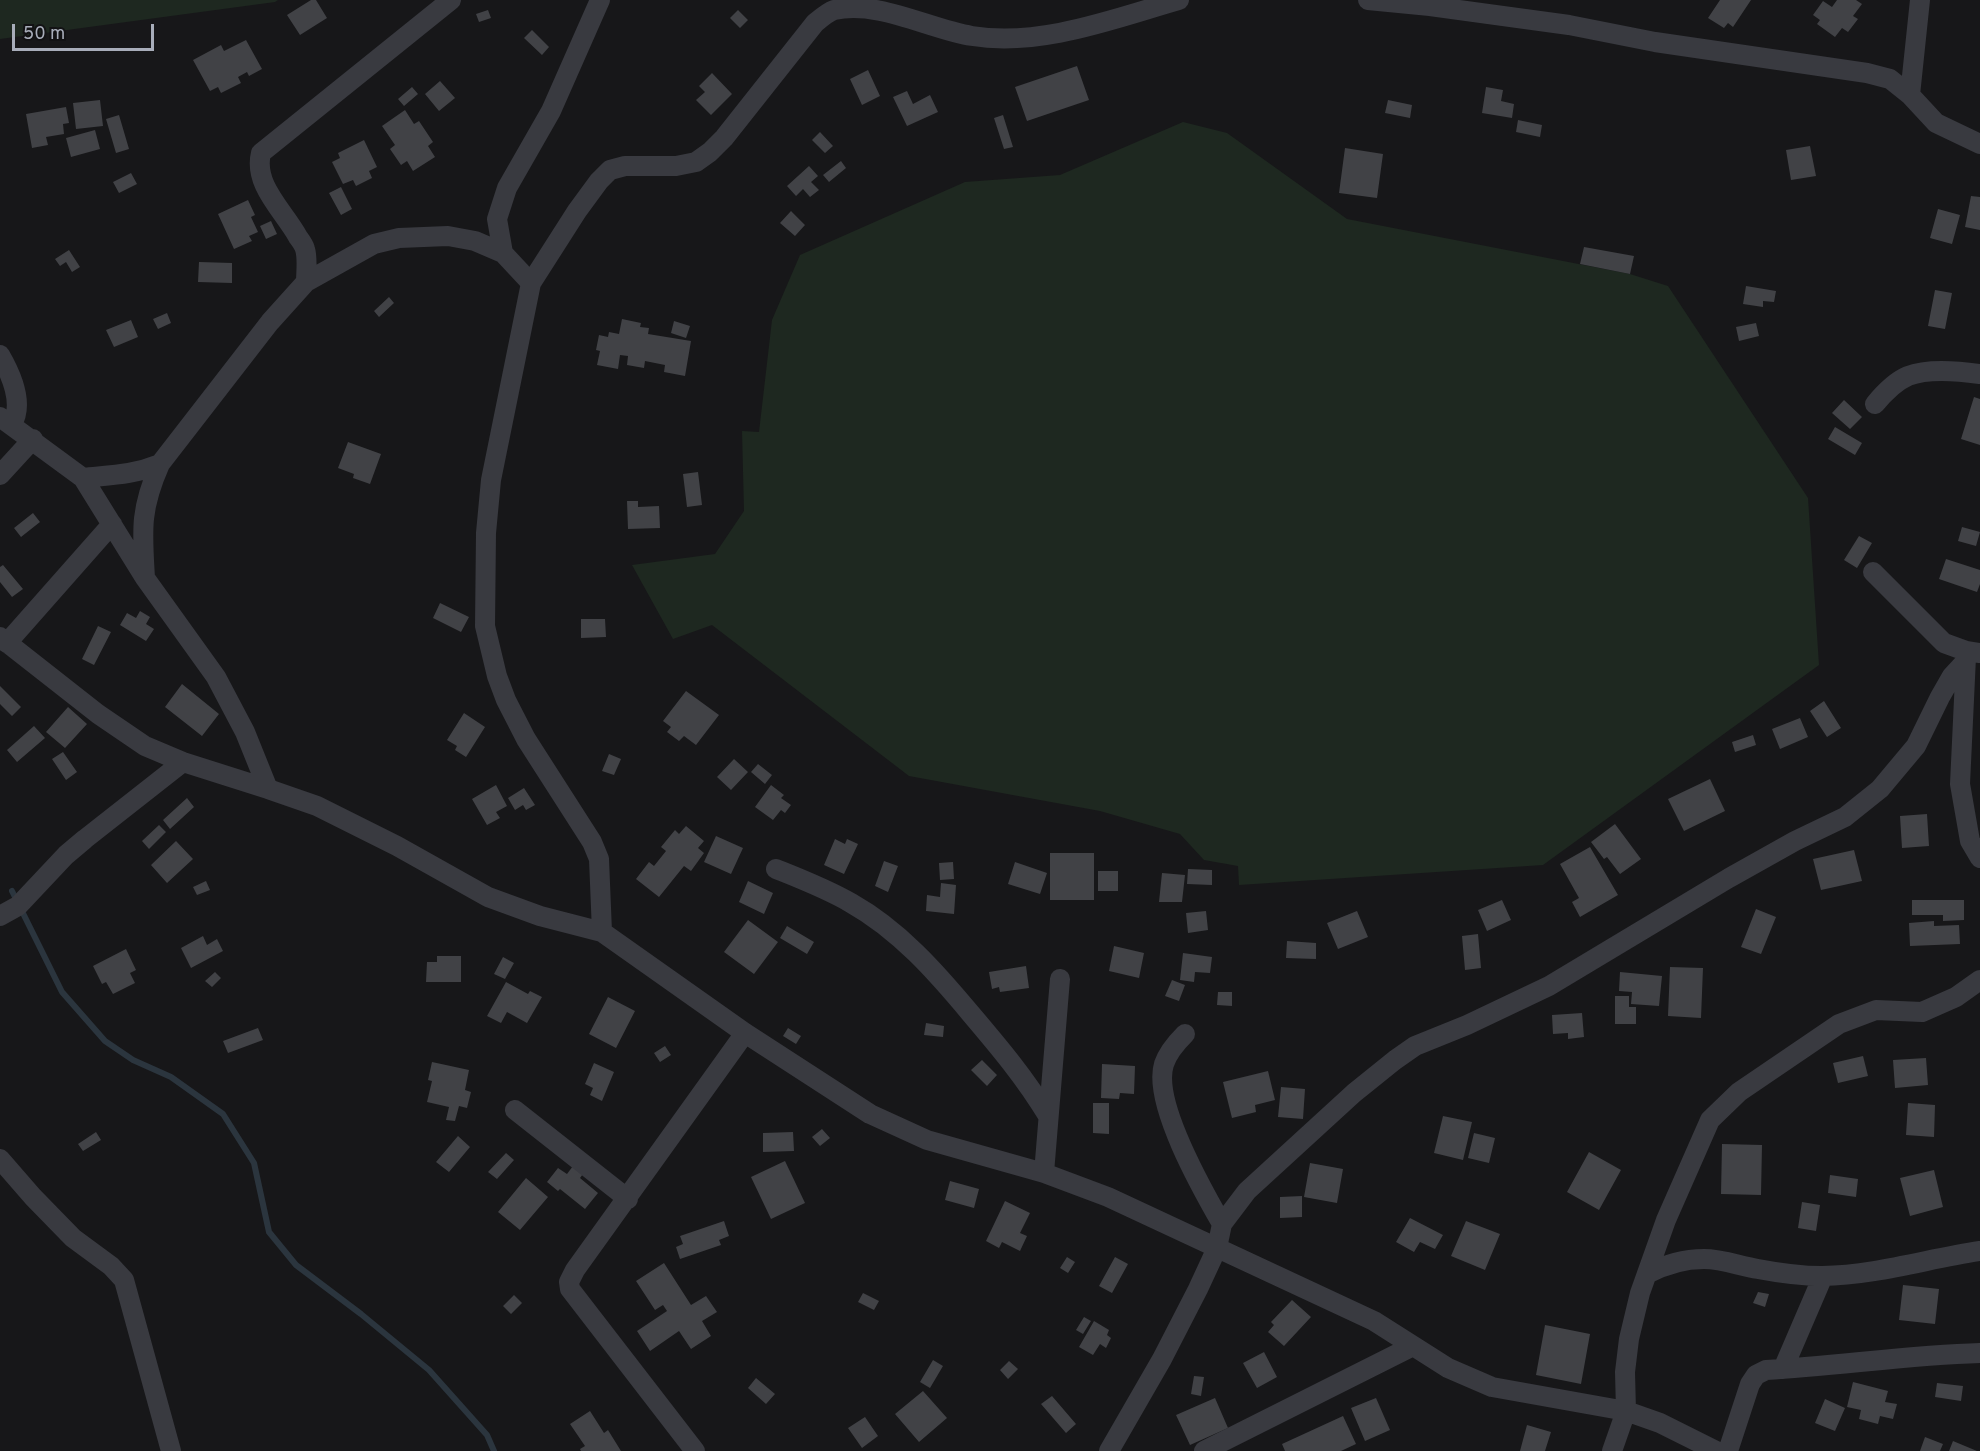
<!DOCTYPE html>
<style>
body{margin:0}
#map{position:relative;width:1980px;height:1451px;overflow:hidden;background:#171719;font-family:Overpass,sans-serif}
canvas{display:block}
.scale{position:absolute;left:12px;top:24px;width:142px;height:27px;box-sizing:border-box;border:3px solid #a8adba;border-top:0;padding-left:8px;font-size:18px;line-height:21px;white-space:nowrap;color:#a8adba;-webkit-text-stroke:4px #121214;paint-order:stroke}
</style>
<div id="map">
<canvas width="1980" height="1451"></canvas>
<div class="scale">50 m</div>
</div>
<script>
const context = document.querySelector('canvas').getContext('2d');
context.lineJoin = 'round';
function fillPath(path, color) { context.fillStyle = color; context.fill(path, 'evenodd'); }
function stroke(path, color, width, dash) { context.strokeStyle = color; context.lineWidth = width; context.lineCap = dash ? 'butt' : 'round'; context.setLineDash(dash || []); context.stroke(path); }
fillPath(new Path2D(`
 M0,0H278L275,2L0,39Z
 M1183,122L1227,133L1347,219L1630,274L1668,286L1808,498L1819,665L1543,865L1239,885L1238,866L1204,860L1180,834L1100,811L909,776L712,625L673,639L632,565L715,554L744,511L742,431L759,432L772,320L800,255L965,182L1060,175Z`), '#1e2820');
stroke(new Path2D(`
 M12,891L62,992L105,1041L133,1060L171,1077L223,1114L254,1163L269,1232L296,1265L361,1314L429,1370L487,1435L494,1451`), '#2b353e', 6);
fillPath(new Path2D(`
 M311,0H316L327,18L300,35L287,15Z
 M1720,0H1751L1733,27L1728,23L1724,28L1708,18Z
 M1837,0H1856L1862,4L1853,16L1858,19L1848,32L1842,28L1835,37L1817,24L1820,20L1813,15L1823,1L1832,7Z
 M488,10L491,18L479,22L476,14Z
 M738,10L748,20L740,28L730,18Z
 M532,30L549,47L542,55L524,38Z
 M246,40L262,69L249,76L247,72L238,77L241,83L221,93L218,87L210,91L193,60L221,45L224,51Z
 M1077,66L1089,100L1027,121L1015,87Z
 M868,70L880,96L862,105L850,79Z
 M712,73L732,94L711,115L696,100L705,92L699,86Z
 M440,81L455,98L439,111L425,94Z
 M412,87L418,94L404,106L398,99Z
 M1486,87L1503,90L1501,101L1514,104L1512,118L1482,113Z
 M907,91L913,104L930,95L938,112L907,126L893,97Z
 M100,100L103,126L76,129L73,103Z
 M1388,100L1412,105L1410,118L1385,113Z
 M66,107L69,123L63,124L64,134L46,137L48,145L32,148L26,114Z
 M405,110L414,124L419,121L433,142L428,146L435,157L413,171L407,161L401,165L390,149L395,145L382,126Z
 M119,115L129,149L116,153L106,119Z
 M1003,115L1013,147L1004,149L994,118Z
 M1518,120L1542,125L1540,137L1516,132Z
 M95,130L100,149L71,157L66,138Z
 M820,132L833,146L825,153L812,140Z
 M364,140L377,167L369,171L372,178L356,186L353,180L343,184L332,162L340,158L338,153Z
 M1810,146L1816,176L1791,180L1786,150Z
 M1345,148L1383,154L1377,198L1339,193Z
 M841,161L846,168L829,182L823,175Z
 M809,166L818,176L811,182L819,190L810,197L803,189L796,196L787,186Z
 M131,173L137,184L119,193L113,182Z
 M341,187L352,209L341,215L329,193Z
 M1971,196L1980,197V230L1965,227Z
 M248,200L255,215L251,217L258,232L249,236L252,241L234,249L218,214Z
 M1938,209L1960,215L1952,244L1930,238Z
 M791,211L805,225L795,236L780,223Z
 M271,221L277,234L266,239L260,226Z
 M1584,247L1634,256L1630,274L1580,264Z
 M69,250L80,267L72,272L66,262L60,266L55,259Z
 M199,262L232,263V283L198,282Z
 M1746,286L1776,291L1774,302L1763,301V307L1743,304Z
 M1935,290L1952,293L1945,329L1928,326Z
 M389,297L394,303L379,317L374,311Z
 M167,313L171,323L158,329L153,319Z
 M622,319L641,323L640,327L649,328L648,334L691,341L685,376L664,372L665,365L645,361L644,368L627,365L628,356L620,355L618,369L597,365L600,351L596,350L599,335L608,337L609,332L619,334Z
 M131,320L138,337L114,347L106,330Z
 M674,321L690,326L686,338L671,333Z
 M1756,323L1759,336L1739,341L1736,327Z
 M1974,397L1980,399V445L1961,439Z
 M1844,400L1862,417L1850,429L1832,413Z
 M1835,427L1862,443L1855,455L1828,439Z
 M348,442L381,454L370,484L353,478L354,474L338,468Z
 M698,472L702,505L687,507L683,474Z
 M627,501H638V507L659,506L660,528L628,529Z
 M33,513L40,522L21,537L14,528Z
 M1962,527L1980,532L1976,546L1958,541Z
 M1859,536L1872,543L1857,568L1844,560Z
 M1946,559L1980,570V584L1977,592L1939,579Z
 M3,565L23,589L12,597L0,582V567Z
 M440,603L469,617L461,632L433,618Z
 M140,611L150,617L146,624L154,629L146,641L120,625L127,613L136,618Z
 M581,619H605L606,637L581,638Z
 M98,626L111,632L94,665L82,659Z
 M182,684L219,714L202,736L165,707Z
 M0,686L21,707L12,716L0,704Z
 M686,691L719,715L696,745L684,736L679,741L667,732L671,727L663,721Z
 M1824,701L1841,728L1827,737L1810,711Z
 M68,707L87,724L65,748L46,732Z
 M464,713L485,727L466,757L455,750L457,746L447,740Z
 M1800,718L1808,737L1780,749L1772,729Z
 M34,726L45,738L17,762L7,750Z
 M1753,735L1756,745L1735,752L1732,742Z
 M63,752L77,772L66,780L52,759Z
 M609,754L621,759L614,775L602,771Z
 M734,759L748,772L731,790L717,777Z
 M758,764L772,775L765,784L751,772Z
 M1710,779L1725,811L1684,831L1668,799Z
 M496,785L507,806L496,812L500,818L487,825L472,799Z
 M771,785L784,795L781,798L791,805L785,813L781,810L773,820L755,807Z
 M524,788L535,805L526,810L523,805L515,810L508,798Z
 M187,798L194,807L170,829L163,820Z
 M1927,814L1929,846L1902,848L1900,816Z
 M1615,824L1641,859L1620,874L1607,857L1604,859L1591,842Z
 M159,825L166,832L149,849L142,841Z
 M686,826L704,841L698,848L704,853L691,871L684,866L659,897L636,879L649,862L654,866L666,851L661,847L675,830L679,834Z
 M716,836L743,848L731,874L704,862Z
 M835,839L845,844L847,839L858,844L844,874L824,865Z
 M176,841L193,859L167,883L151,865Z
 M1590,847L1618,895L1580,917L1572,902L1579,898L1560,864Z
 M1854,850L1862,881L1821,890L1813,859Z
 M1050,853H1094V900H1050Z
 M884,861L898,866L888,892L875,886Z
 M953,862L954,879L940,880L939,863Z
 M1015,862L1047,873L1040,894L1008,884Z
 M1188,869L1212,870V885L1187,884Z
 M1098,871H1118V891H1098Z
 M1162,873L1185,875L1182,902H1159Z
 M206,881L210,890L197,895L193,887Z
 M748,881L773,893L764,914L739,902Z
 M941,883L956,885L954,914L926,911L927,895L940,897Z
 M1502,900L1511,920L1487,931L1478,910Z
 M1912,900H1964V920L1943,921V915H1912Z
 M1756,909L1776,917L1761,954L1741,947Z
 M1206,911L1208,930L1188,933L1186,913Z
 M1357,911L1368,937L1338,949L1327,923Z
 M748,920L778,942L754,974L724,952Z
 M1934,921V926L1959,925L1960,944L1910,946L1909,923Z
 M787,926L814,942L807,954L780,938Z
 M1478,934L1481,968L1465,970L1462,936Z
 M203,936L207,945L217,939L223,951L191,968L181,948Z
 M1287,941L1316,943V959L1286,958Z
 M1114,946L1144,953L1139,978L1109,971Z
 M126,949L136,970L130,973L135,983L113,994L106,982L102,984L93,966Z
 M1183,953L1212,957L1210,973L1195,972L1194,982L1180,980Z
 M437,956H461V982H426L427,962H437Z
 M503,957L514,963L505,979L494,974Z
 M1026,966L1029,988L1000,992L999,987L992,989L989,972Z
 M1670,967L1703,968L1701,1018L1668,1016Z
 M215,972L221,978L212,987L205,981Z
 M1620,972L1662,976L1659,1006L1631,1004L1632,992L1619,991Z
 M1172,980L1185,985L1179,1001L1165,996Z
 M506,982L528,994L530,991L542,997L527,1023L507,1012L501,1023L487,1016Z
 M1218,992H1232V1006L1217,1005Z
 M1615,996H1629V1007H1636V1024H1615Z
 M608,997L635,1011L616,1048L589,1034Z
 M1582,1013L1584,1037L1568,1039V1033L1553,1034L1552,1015Z
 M926,1023L944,1026L943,1037L924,1035Z
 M258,1028L263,1040L228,1053L223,1041Z
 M788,1028L801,1036L796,1044L783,1036Z
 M665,1046L671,1055L660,1062L654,1053Z
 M1863,1056L1868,1076L1838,1083L1833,1063Z
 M1926,1058L1928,1085L1895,1088L1893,1060Z
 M982,1060L997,1075L987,1086L971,1070Z
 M432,1062L469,1070L465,1090L471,1092L467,1108L459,1106L455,1121L446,1120L449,1107L427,1102L432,1081L428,1080Z
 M594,1063L614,1072L602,1101L590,1095L593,1088L585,1084Z
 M1102,1064L1135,1066L1134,1094L1120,1093L1119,1099L1101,1098Z
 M1268,1071L1275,1100L1255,1105L1256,1112L1232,1118L1223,1082Z
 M1281,1087L1305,1089L1303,1119L1278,1117Z
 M1093,1103H1109V1134L1093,1133Z
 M1908,1103L1935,1105L1934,1137L1906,1135Z
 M1443,1116L1472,1122L1463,1160L1434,1153Z
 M822,1129L830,1138L820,1146L812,1137Z
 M96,1132L101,1140L83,1151L78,1144Z
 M793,1132L794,1151L763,1152V1133Z
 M1474,1133L1495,1138L1489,1163L1468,1158Z
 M458,1136L470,1147L449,1172L436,1162Z
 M1722,1144L1762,1145L1761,1195L1721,1194Z
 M1589,1152L1621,1170L1599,1210L1567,1192Z
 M506,1153L514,1160L497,1179L488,1172Z
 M785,1161L805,1203L771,1219L751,1177Z
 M1310,1163L1343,1169L1337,1203L1304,1197Z
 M573,1166L583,1174L580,1178L598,1193L585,1209L560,1189L558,1191L547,1182L558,1168L567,1174Z
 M1934,1170L1943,1207L1910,1216L1900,1178Z
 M1830,1175L1858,1179L1856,1197L1828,1193Z
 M526,1178L548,1197L520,1230L498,1212Z
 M950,1181L979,1189L974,1208L945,1200Z
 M1302,1196V1217L1280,1218V1197Z
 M1005,1201L1030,1213L1020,1233L1027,1236L1020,1251L1002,1242L999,1248L986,1241Z
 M1802,1202L1820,1205L1816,1231L1798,1228Z
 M1410,1218L1443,1235L1435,1249L1420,1242L1414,1252L1396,1242Z
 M724,1221L729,1236L719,1240L721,1245L680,1259L676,1247L683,1244L680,1236Z
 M1466,1221L1500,1234L1485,1270L1451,1256Z
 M1067,1257L1075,1262L1068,1273L1060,1268Z
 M1115,1257L1128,1264L1112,1293L1099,1286Z
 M664,1263L691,1305L706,1296L717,1312L702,1321L711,1336L691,1349L679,1331L650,1351L637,1331L667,1311L663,1305L655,1310L636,1281Z
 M1903,1285L1939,1289L1935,1324L1899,1320Z
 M1758,1292L1769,1294L1765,1307L1753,1303Z
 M863,1293L879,1301L874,1310L858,1302Z
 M514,1295L522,1303L511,1314L503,1306Z
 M1292,1300L1311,1317L1284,1346L1268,1332L1274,1325L1271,1322Z
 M1084,1317L1091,1321L1083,1334L1076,1330Z
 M1094,1321L1109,1330L1107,1335L1111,1338L1106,1348L1100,1344L1093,1355L1079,1347Z
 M1545,1325L1590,1334L1581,1384L1536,1375Z
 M1264,1352L1277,1377L1257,1388L1243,1363Z
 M933,1360L943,1366L930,1388L920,1382Z
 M1009,1361L1018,1369L1008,1379L1000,1370Z
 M1194,1376L1204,1377L1201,1396L1191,1394Z
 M756,1378L775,1394L766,1404L748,1388Z
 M1853,1382L1888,1391L1885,1402L1897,1404L1893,1419L1880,1416L1878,1424L1859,1419L1861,1410L1847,1407Z
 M1937,1383L1963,1386L1961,1401L1935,1397Z
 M923,1391L947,1418L919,1442L895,1414Z
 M1052,1396L1076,1424L1066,1433L1041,1404Z
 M1215,1398L1228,1428L1190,1445L1176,1415Z
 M1376,1398L1390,1430L1365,1441L1351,1408Z
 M1825,1399L1845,1408L1835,1431L1815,1423Z
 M590,1411L604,1433L608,1430L621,1451H581L580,1449L585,1446L570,1424Z
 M1343,1416L1356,1444L1341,1451H1285L1282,1444Z
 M865,1417L878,1436L862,1448L848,1428Z
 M1527,1425L1551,1432L1545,1451H1520Z
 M1925,1437L1943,1444L1940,1451H1920Z
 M1953,1441L1977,1451H1949Z`), '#414246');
stroke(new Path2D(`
 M1368,0L1430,6L1569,25L1655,42L1867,73L1890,79L1910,95L1936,123L1980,144
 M1910,95L1920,0
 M503,253L497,219L507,188L551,111L600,0
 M306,282C306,272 308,259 305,249C304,245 301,241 298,237C284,211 253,185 261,153L451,0
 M531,283L577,211L599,181L610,170L625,166H676L696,162L710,152L724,138L815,23C821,18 828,12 834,10C878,0 929,29 972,36C1041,47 1113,19 1179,0
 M0,355C11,374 24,404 12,424
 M1875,404C1884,393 1894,382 1908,376C1928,368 1959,371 1980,374
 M0,417L83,478C111,475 133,475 160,464
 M0,475L33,439
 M83,478L145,578L216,677L245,732L268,789
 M1873,572L1944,643L1966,651L1980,653
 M145,578C142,530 140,509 160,464L270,322L306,282L374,244L399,238L448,236L475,241L503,253L531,283L491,480L486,533L485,626L497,676L506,700L526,739L592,842L599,859L602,932
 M0,637L98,714L145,746L183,762L268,789L317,806L397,846L488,897L540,916L602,932L745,1033L870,1114L927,1140L1044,1173L1108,1197L1374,1321L1448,1368L1492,1387L1626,1411L1660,1423L1716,1451
 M7,643L112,524
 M1966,657L1960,784L1970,841L1980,858
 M776,869C801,879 827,889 851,903C899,930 936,972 971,1014C999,1047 1026,1079 1048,1116
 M0,916L18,906L66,855L85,839L183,762
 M1185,1034C1176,1043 1168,1052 1164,1064C1152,1102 1203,1191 1222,1224
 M515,1110L628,1199
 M0,1159L33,1197L73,1238L111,1266L124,1280L171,1451
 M1044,1173L1060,979
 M1647,1274C1664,1265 1684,1259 1704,1259C1722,1259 1740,1266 1758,1269C1779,1273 1800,1276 1822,1276C1876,1275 1927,1259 1980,1251
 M1783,1369L1823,1276
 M695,1451L570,1289L569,1282L575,1270L745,1033
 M1109,1451L1162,1359L1198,1289L1217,1248L1222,1224L1247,1191L1354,1093L1395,1060L1415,1046L1467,1025L1549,986L1729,878L1795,841L1845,817L1880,789L1916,746L1940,697L1952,676L1965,662
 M1204,1451L1413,1346
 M1612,1451L1626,1411L1625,1372L1629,1339L1640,1293L1666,1220L1710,1120L1739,1092L1839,1024L1876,1010L1922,1012L1956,997L1980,980
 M1728,1451L1750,1384L1756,1375L1766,1370C1838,1366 1908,1355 1980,1353`), '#393a40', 20);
</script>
